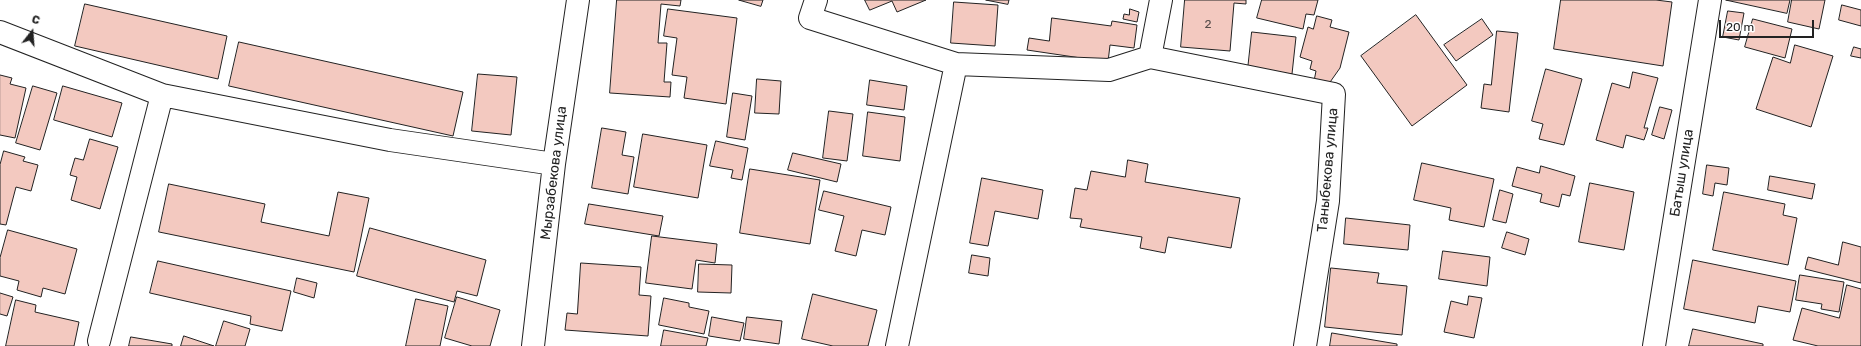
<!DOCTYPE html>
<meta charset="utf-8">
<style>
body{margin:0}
#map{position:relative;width:1861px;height:346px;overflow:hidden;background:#fff;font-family:Rubik,sans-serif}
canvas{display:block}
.north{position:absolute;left:12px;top:12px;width:40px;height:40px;-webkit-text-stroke:3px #fff;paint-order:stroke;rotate:17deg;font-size:11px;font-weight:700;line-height:16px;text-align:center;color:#222}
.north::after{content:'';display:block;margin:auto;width:14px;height:18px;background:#222;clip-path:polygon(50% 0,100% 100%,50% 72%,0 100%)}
.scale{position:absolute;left:1719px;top:20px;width:95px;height:18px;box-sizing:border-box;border:2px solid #222;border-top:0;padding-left:5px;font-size:12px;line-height:14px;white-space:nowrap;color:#222;-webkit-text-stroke:3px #fff;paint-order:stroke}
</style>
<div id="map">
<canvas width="1861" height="346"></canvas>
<div class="north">С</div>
<div class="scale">20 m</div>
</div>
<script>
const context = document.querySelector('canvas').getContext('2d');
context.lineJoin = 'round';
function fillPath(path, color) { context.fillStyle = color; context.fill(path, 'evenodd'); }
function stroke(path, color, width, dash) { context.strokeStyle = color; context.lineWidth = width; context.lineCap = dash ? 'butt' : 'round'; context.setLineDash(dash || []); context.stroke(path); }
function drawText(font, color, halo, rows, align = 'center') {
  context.font = font + ' Rubik,sans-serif'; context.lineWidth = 3; context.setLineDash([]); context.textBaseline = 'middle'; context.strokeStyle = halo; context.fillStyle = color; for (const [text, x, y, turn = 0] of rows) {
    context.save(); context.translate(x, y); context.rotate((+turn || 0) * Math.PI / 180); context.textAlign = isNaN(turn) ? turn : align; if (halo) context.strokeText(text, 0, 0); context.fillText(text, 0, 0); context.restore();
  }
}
const building = new Path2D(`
 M617,0H681L680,6L661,4L658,43H667L664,82H671L670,97L610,93Z
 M739,0H763L761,6Z
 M865,0H926L897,12L892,1L870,10Z
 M986,0H1009L1008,4Z
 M1185,0H1246V4L1234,3L1230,51L1181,47Z
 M1262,0H1318L1314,15L1306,14L1303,29L1257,18Z
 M1561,0H1656L1672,2L1663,66L1554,49Z
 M1726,0H1790L1787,13Z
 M1792,0H1825L1819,29L1788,22Z
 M954,2L998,5L995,46L951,43Z
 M85,4L227,36L218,79L75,46Z
 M1842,5L1861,10V26L1839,20Z
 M668,9L737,18L726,104L684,98L687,77L672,75L677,38L664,36Z
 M1130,9L1139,12L1137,22L1123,19L1124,14L1129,15Z
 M1728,11L1744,13L1739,40L1723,37Z
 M1416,15L1467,85L1412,126L1361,56Z
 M1317,16L1332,20L1330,27L1349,32L1340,68L1328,85L1314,81L1316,71L1310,69L1312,61L1300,57L1308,27L1313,29Z
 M1052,18L1111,26L1112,21L1137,25L1134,48L1110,45L1108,62L1027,50L1029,38L1049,41Z
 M1482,19L1493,35L1456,61L1444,45Z
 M1753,19L1792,29L1785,58L1745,47Z
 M1497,31L1518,33L1509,112L1481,108L1484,84L1491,85Z
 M1252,32L1296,37L1292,74L1248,69Z
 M239,42L463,92L453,136L229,86Z
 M1795,45L1833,56L1811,127L1756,109L1773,57L1790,63Z
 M1854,47L1861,49V58L1851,56Z
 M1546,69L1582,79L1564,145L1539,139L1543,124L1532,121Z
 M1633,72L1658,78L1644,128H1648L1644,140L1626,135L1623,148L1596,140L1612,83L1629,88Z
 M478,74L517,77L511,135L472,131Z
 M0,75L12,78L10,84L26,88L15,138L0,135Z
 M757,79L781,81L779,114L755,113Z
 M870,80L907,86L904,110L867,105Z
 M33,86L57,93L40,150L16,143Z
 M63,86L122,103L112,137L54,120Z
 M733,93L752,96L745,140L727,137Z
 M1660,107L1672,110L1664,139L1652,135Z
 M829,111L853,114L847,161L823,158Z
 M868,112L905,117L900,161L863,156Z
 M602,128L626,132L622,155L634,157L628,194L592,188Z
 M643,134L707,145L698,198L634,187Z
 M90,139L118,147L100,209L71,200L77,177L70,175L75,158L83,160Z
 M716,141L748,148L742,180L731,178L733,170L710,166Z
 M4,151L25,157L23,161L38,165L31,191L16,187L6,225L0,224V165Z
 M793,153L841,164L837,182L788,170Z
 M1128,160L1148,164L1145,182L1240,198L1231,248L1168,237L1165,253L1140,248L1142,237L1080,227L1082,219L1070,218L1075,188L1087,190L1091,171L1125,177Z
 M1422,163L1494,179L1484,227L1449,220L1451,208L1414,200Z
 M1707,165L1729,168L1727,185L1715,183L1713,196L1703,194Z
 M1541,166L1575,176L1570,196L1562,194L1559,207L1540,202L1542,194L1512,186L1517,167L1539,173Z
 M750,169L820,180L810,244L740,233Z
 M1770,176L1815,184L1812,199L1768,190Z
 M982,178L1043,190L1038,219L995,211L988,246L970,243Z
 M1590,183L1634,192L1624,250L1579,242Z
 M169,184L265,204L261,222L329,236L338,192L369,198L354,272L159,232Z
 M1500,190L1513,194L1506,223L1493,220Z
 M824,191L891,207L885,235L862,230L856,256L835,251L844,216L819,210Z
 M1724,192L1785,204L1783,215L1797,218L1788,265L1713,250Z
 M589,204L663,216L659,236L585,224Z
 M1346,218L1410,225L1408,250L1344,244Z
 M370,228L486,260L477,296L457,291L454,302L357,276Z
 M8,230L77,249L65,294L43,288L41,297L17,290L19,281L0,276V258Z
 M1507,232L1529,239L1525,255L1502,248Z
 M652,236L717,244L715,263L696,260L692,289L646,283Z
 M1843,242L1861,247V283L1805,269L1808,257L1838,265Z
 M1443,251L1490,257L1487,286L1439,279Z
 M972,255L990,258L988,276L969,273Z
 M1693,260L1796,281L1790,312L1758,306L1755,323L1684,309Z
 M158,261L291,291L282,331L250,324L251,316L150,293Z
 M581,263L641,267L639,295L651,296L648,336L565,330L567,313L577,314Z
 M699,264L732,265L731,293L698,292Z
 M1331,268L1379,273L1377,283L1407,286L1402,335L1325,327Z
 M1800,275L1844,282L1839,312L1821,309L1822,304L1796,300Z
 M297,278L317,283L314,298L294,292Z
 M1847,285L1861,289V346H1818L1793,340L1802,308L1839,318Z
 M0,293L13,297L7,316L0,314Z
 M813,294L877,310L868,346H833L802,339Z
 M1469,296L1482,298L1474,338L1444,332L1451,301L1467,305Z
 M457,297L500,310L490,346H472L445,338Z
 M664,298L689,303V307L709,311L704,334L659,325Z
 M416,299L448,306L440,346H406Z
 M16,300L36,305L35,312L79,322L74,346H6Z
 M712,317L744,323L740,341L709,336Z
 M747,317L782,321L779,344L744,339Z
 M224,321L250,329L245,346H216Z
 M1693,329L1763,344V346H1689Z
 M664,330L708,338L706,346H661Z
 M1332,333L1397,344V346H1330Z
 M184,336L214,346H181Z
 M131,337L172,344V346H129Z`);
fillPath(building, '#f3c9c0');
stroke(building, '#222', 1);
const minor = new Path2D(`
 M816,0L810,18L956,64
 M1161,0L1150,57L1334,94L1328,201L1305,346
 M0,32L162,95L390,140L554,164
 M99,341L162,95
 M533,346L554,164L578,0
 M897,346L956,64L1109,70L1150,57
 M1654,346L1710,0`);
stroke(minor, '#222', 24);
stroke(minor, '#fff', 22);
drawText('12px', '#564c4a', null, [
 ["2",1208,25]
]);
drawText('14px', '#222', '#fff', [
 ["Таныбекова улица",1328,170,-85],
 ["Мырзабекова улица",554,173,-83],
 ["Батыш улица",1682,173,-81]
]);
</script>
